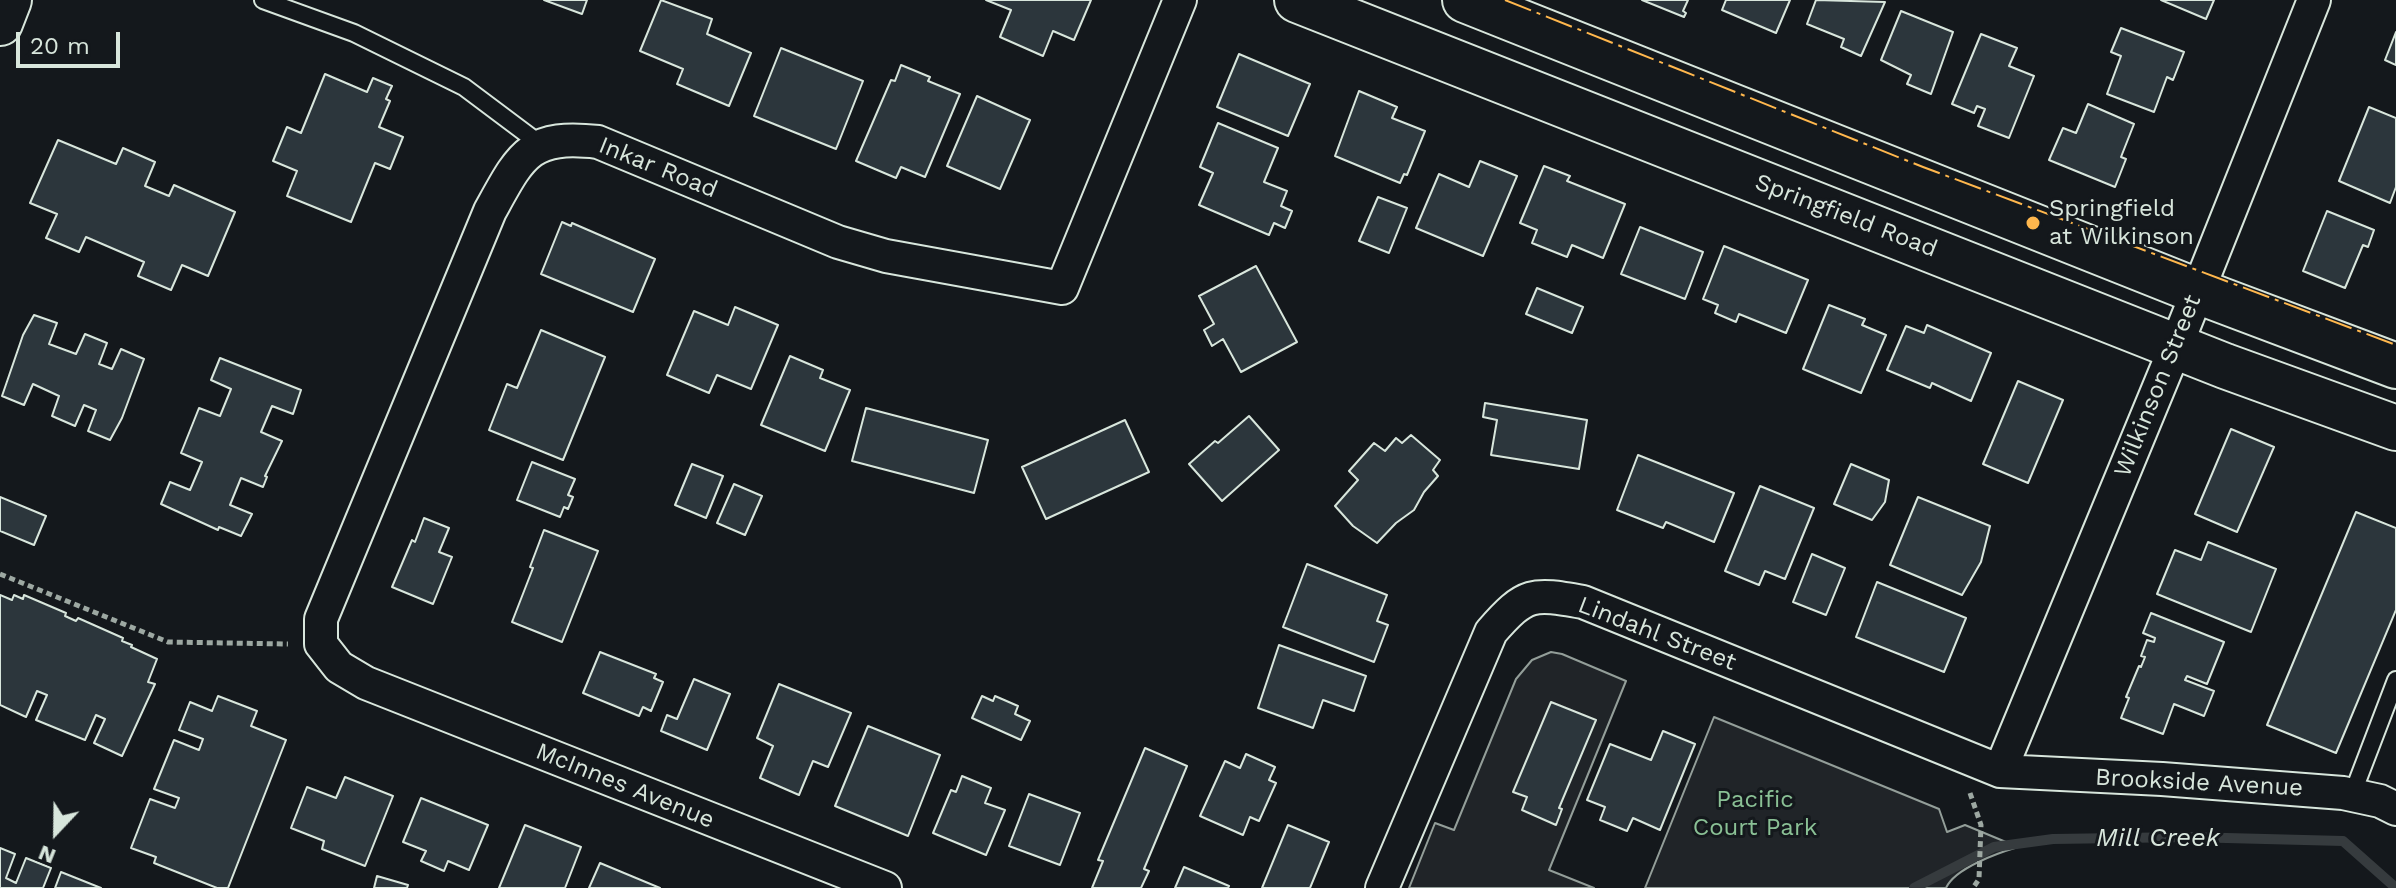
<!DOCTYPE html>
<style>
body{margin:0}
#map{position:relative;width:2396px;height:888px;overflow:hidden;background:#14181c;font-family:"Work Sans",sans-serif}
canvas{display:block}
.north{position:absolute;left:16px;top:792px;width:80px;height:80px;-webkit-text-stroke:6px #14181c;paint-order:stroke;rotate:202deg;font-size:22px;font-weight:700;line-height:32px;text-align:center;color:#d8e6dc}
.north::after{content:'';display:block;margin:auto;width:28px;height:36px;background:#d8e6dc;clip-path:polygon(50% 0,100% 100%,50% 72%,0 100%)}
.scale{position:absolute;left:16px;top:32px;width:104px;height:36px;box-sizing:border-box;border:4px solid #d8e6dc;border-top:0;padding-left:10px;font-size:24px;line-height:28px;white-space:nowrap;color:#d8e6dc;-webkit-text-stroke:6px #14181c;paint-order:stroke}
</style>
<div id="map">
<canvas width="2396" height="888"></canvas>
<div class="north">N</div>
<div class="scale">20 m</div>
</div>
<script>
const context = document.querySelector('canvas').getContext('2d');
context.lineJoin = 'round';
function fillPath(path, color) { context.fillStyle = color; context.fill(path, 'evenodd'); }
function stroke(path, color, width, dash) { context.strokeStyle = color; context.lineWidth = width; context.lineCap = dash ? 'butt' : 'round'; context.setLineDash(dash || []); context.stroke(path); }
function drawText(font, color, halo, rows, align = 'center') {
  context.font = font + ' "Work Sans",sans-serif'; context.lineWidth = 6; context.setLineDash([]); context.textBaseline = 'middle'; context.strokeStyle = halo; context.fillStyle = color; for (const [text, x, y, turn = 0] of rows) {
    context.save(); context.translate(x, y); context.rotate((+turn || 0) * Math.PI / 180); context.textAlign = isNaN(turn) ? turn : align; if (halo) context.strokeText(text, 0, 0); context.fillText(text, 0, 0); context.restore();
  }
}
const green = new Path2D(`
 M1551,652L1562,654L1626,681L1549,870L1594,888H1409L1435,823L1454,830L1516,679L1532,660Z
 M1714,717L1939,809L1947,832L1965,825L2018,847C1998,853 1955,868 1946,888H1645Z`);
fillPath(green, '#202428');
stroke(green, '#939e99', 2);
stroke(new Path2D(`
 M1914,888L1994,847L2053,839L2188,837L2343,841L2396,888`), '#363b3e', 10);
const building = new Path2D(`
 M544,0H587L582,14Z
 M661,0L712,19L707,34L751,53L729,106L677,84L683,69L640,51Z
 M986,0H1091L1074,40L1053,31L1043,56L1000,37L1011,10Z
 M1642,0H1688L1683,11L1686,13L1684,17Z
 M1726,0H1790L1776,33L1722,10Z
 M1816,0L1885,2L1861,56L1841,47L1844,39L1807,24Z
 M2161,0H2214L2206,19Z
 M1901,11L1953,32L1931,94L1907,84L1911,75L1881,60Z
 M2121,28L2184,52L2173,80L2167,77L2154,112L2107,94L2121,56L2111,52Z
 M2396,32V65L2385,60Z
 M1981,34L2017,48L2009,66L2034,76L2009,138L1978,126L1985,109L1977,106L1974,113L1952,104Z
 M781,48L863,81L836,149L754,116Z
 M1239,54L1310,84L1288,136L1217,107Z
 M901,65L930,77L928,81L960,94L925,177L901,167L896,178L856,161L891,80L895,81Z
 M325,74L367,92L373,78L392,86L386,99L390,101L379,127L403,137L390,169L375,163L351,222L287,196L297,171L273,161L287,127L301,133Z
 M1359,91L1397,107L1392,118L1425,131L1407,175L1404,174L1400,183L1335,156Z
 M977,96L1030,120L1000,189L947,166Z
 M2088,104L2134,124L2121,157L2126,159L2115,187L2049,160L2063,128L2076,133Z
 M2369,107L2396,118V187L2390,203L2339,181Z
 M1218,123L1278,148L1264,182L1287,191L1281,206L1292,211L1285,228L1274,223L1269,235L1199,205L1213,173L1200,167Z
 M58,140L116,164L123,148L155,162L145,186L169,196L174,185L235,212L208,276L182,265L171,290L138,276L144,262L86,237L79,252L46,238L57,214L30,203Z
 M1480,161L1517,176L1483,256L1416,228L1439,174L1469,187Z
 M1544,166L1570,176L1567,181L1625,204L1603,258L1572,245L1567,257L1532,243L1537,230L1520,223Z
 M1378,197L1407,208L1389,253L1359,241Z
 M2327,211L2374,230L2368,247L2363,245L2345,288L2303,271Z
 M562,222L571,226L572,223L655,259L633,312L541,274Z
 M1640,227L1703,252L1685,299L1621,274Z
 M1724,246L1808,280L1786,333L1739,314L1736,322L1715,313L1718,305L1703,299Z
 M1256,266L1297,342L1241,372L1223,339L1212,346L1204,330L1214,324L1199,296Z
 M1537,288L1583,307L1572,333L1526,314Z
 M1829,305L1865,319L1862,325L1886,335L1861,393L1803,369Z
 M735,307L778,325L751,389L717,375L709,393L667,375L694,311L728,325Z
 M34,315L57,323L49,344L76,354L85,334L107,343L99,364L112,369L121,349L144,359L122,418L110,440L88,431L96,410L84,405L75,426L52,416L59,396L33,384L24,405L2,396L23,335Z
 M1927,325L1991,353L1971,401L1932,383L1930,388L1887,370L1906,326L1924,333Z
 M541,330L605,357L563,460L489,430L507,384L517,388Z
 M790,356L823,370L820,378L850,390L825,451L761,425Z
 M220,358L301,390L293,414L272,406L261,432L282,441L265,476L267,477L263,487L241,478L230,505L252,514L241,536L219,527L218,530L161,504L170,482L190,490L202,462L181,453L199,408L220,416L231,389L211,380Z
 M2018,381L2063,400L2028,483L1983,464Z
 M1485,403L1587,420L1579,469L1491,455L1497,420L1483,417Z
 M866,408L988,440L974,493L852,461Z
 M1249,416L1279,450L1222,501L1189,464L1215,441L1218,443Z
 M1125,420L1149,472L1046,519L1022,467Z
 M2231,429L2274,447L2237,532L2195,514Z
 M1411,435L1440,460L1433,470L1438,476L1424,492L1414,510L1396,523L1377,543L1353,526L1335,506L1358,480L1349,471L1374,443L1385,451L1396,438L1402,443Z
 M1638,455L1734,493L1714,542L1666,522L1663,528L1617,510Z
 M532,462L575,479L568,495L573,497L568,509L564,507L560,517L517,500Z
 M692,464L723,476L706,518L675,505Z
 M1851,464L1889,480L1885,502L1872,520L1834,504Z
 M734,484L762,496L745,535L717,523Z
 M1760,486L1814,508L1785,579L1765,571L1759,585L1725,571Z
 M0,497L46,516L34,545L0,531Z
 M1918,497L1990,526L1981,562L1962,595L1890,565Z
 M2356,512L2396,528V610L2336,753L2267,725Z
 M424,518L449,528L439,552L452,557L433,604L392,587L412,540L415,542Z
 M544,530L598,551L562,642L512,622L533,568L530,567Z
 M2208,542L2276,569L2251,632L2157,594L2175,550L2201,560Z
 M1812,554L1845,568L1826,615L1793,602Z
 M1307,564L1387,595L1377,621L1388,625L1374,662L1283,627Z
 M1877,582L1966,618L1944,672L1856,637Z
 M0,595L12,600L14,595L23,599L24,595L66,613L65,616L76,621L78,618L123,638L122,641L132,645L131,647L157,659L148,682L155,684L122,756L94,743L105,719L96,715L85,740L36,720L47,695L37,691L26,717L0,705Z
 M2151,613L2224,642L2207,684L2187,676L2185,680L2214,691L2204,716L2174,704L2163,734L2121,718L2129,698L2126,697L2139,666L2141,667L2145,657L2141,656L2147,640L2154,642L2155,638L2143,633Z
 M1279,645L1366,676L1354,711L1323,700L1313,728L1258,708Z
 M600,652L656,674L654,678L663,682L651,711L643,707L639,716L583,693Z
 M694,679L730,694L707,750L661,731L667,715L677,719Z
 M779,684L851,713L828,767L813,761L799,795L760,778L773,746L757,738Z
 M218,696L257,711L251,726L286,740L228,888H217L154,863L156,857L131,848L150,799L175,808L179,798L154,789L174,740L199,750L203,739L179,730L190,702L212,711Z
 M982,696L993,701L995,696L1018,706L1015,714L1030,721L1021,740L972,718Z
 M1551,702L1596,720L1559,808L1562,809L1556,825L1522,810L1527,797L1513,792Z
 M868,726L940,755L908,836L835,806Z
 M1663,731L1695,744L1660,830L1633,818L1627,831L1600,820L1605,807L1587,800L1610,744L1651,760Z
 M1145,748L1187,766L1144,869L1149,871L1141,888H1092L1103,861L1098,860Z
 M1246,754L1275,767L1269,780L1276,783L1259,821L1250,817L1243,835L1200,816L1225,761L1240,768Z
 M962,776L991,788L985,803L1005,810L986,855L933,833L951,790L956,792Z
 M345,777L393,796L365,866L322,849L324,841L291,828L307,787L336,798Z
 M1029,794L1080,813L1060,865L1009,846Z
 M421,798L488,825L469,870L448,861L444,871L421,861L426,851L403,842Z
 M525,825L581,847L565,888H499Z
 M1288,825L1329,842L1310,888H1262Z
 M0,848L15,854L6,878L16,883L26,858L51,868L43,888H0Z
 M600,863L660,888H589Z
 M1184,867L1229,886L1228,888H1175Z
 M61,872L101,888H55Z
 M377,876L408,885L407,888H374Z`);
fillPath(building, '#2c363c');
stroke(building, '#d8e6dc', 2);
const lane = new Path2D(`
 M263,0L354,33L464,87L540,144
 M2352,795L2396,680`);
const street = new Path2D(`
 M2000,771L2176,346L2314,0
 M885,888L366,683L339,667L321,644V619L490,211C521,155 529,134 598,142L838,242L886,256L1062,288L1180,0
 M1382,888L1491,632C1526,592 1532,593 1583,602L2000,771L2162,779L2343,793L2380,801L2396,809`);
const secondary = new Path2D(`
 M1297,0L2225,366L2396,428
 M1465,0L2197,291L2396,366
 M0,23L9,0`);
stroke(lane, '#d8e6dc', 20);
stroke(street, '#d8e6dc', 36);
stroke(secondary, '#d8e6dc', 48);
stroke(new Path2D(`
 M0,574L168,642L288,644
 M1970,793L1981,825L1979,879L1973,888`), '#9da8a2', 5, [6, 4]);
stroke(lane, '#14181c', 16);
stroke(street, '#14181c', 32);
stroke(secondary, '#14181c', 44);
stroke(new Path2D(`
 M1505,0L1923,167L2396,345`), '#ffb74d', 2, [28, 6, 4, 6]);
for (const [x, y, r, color] of [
 [2033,223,8,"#ffb74d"]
]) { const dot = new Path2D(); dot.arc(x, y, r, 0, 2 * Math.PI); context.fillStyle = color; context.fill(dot); stroke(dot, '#14181c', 3); }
drawText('24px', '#d8e6dc', '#14181c', [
 ["Inkar Road",658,168,22],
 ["Springfield Road",1846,216,21],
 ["Wilkinson Street",2158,386,-68],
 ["Lindahl Street",1657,634,21],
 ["Brookside Avenue",2199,783,3],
 ["McInnes Avenue",625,786,22]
]);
drawText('24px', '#d8e6dc', '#14181c', [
 ["Springfield",2049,209],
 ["at Wilkinson",2049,237]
], 'left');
drawText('24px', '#8ac095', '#14181c', [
 ["Pacific",1755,800],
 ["Court Park",1755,828]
]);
drawText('italic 26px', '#d8e6dc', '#14181c', [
 ["Mill Creek",2158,838]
]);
</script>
